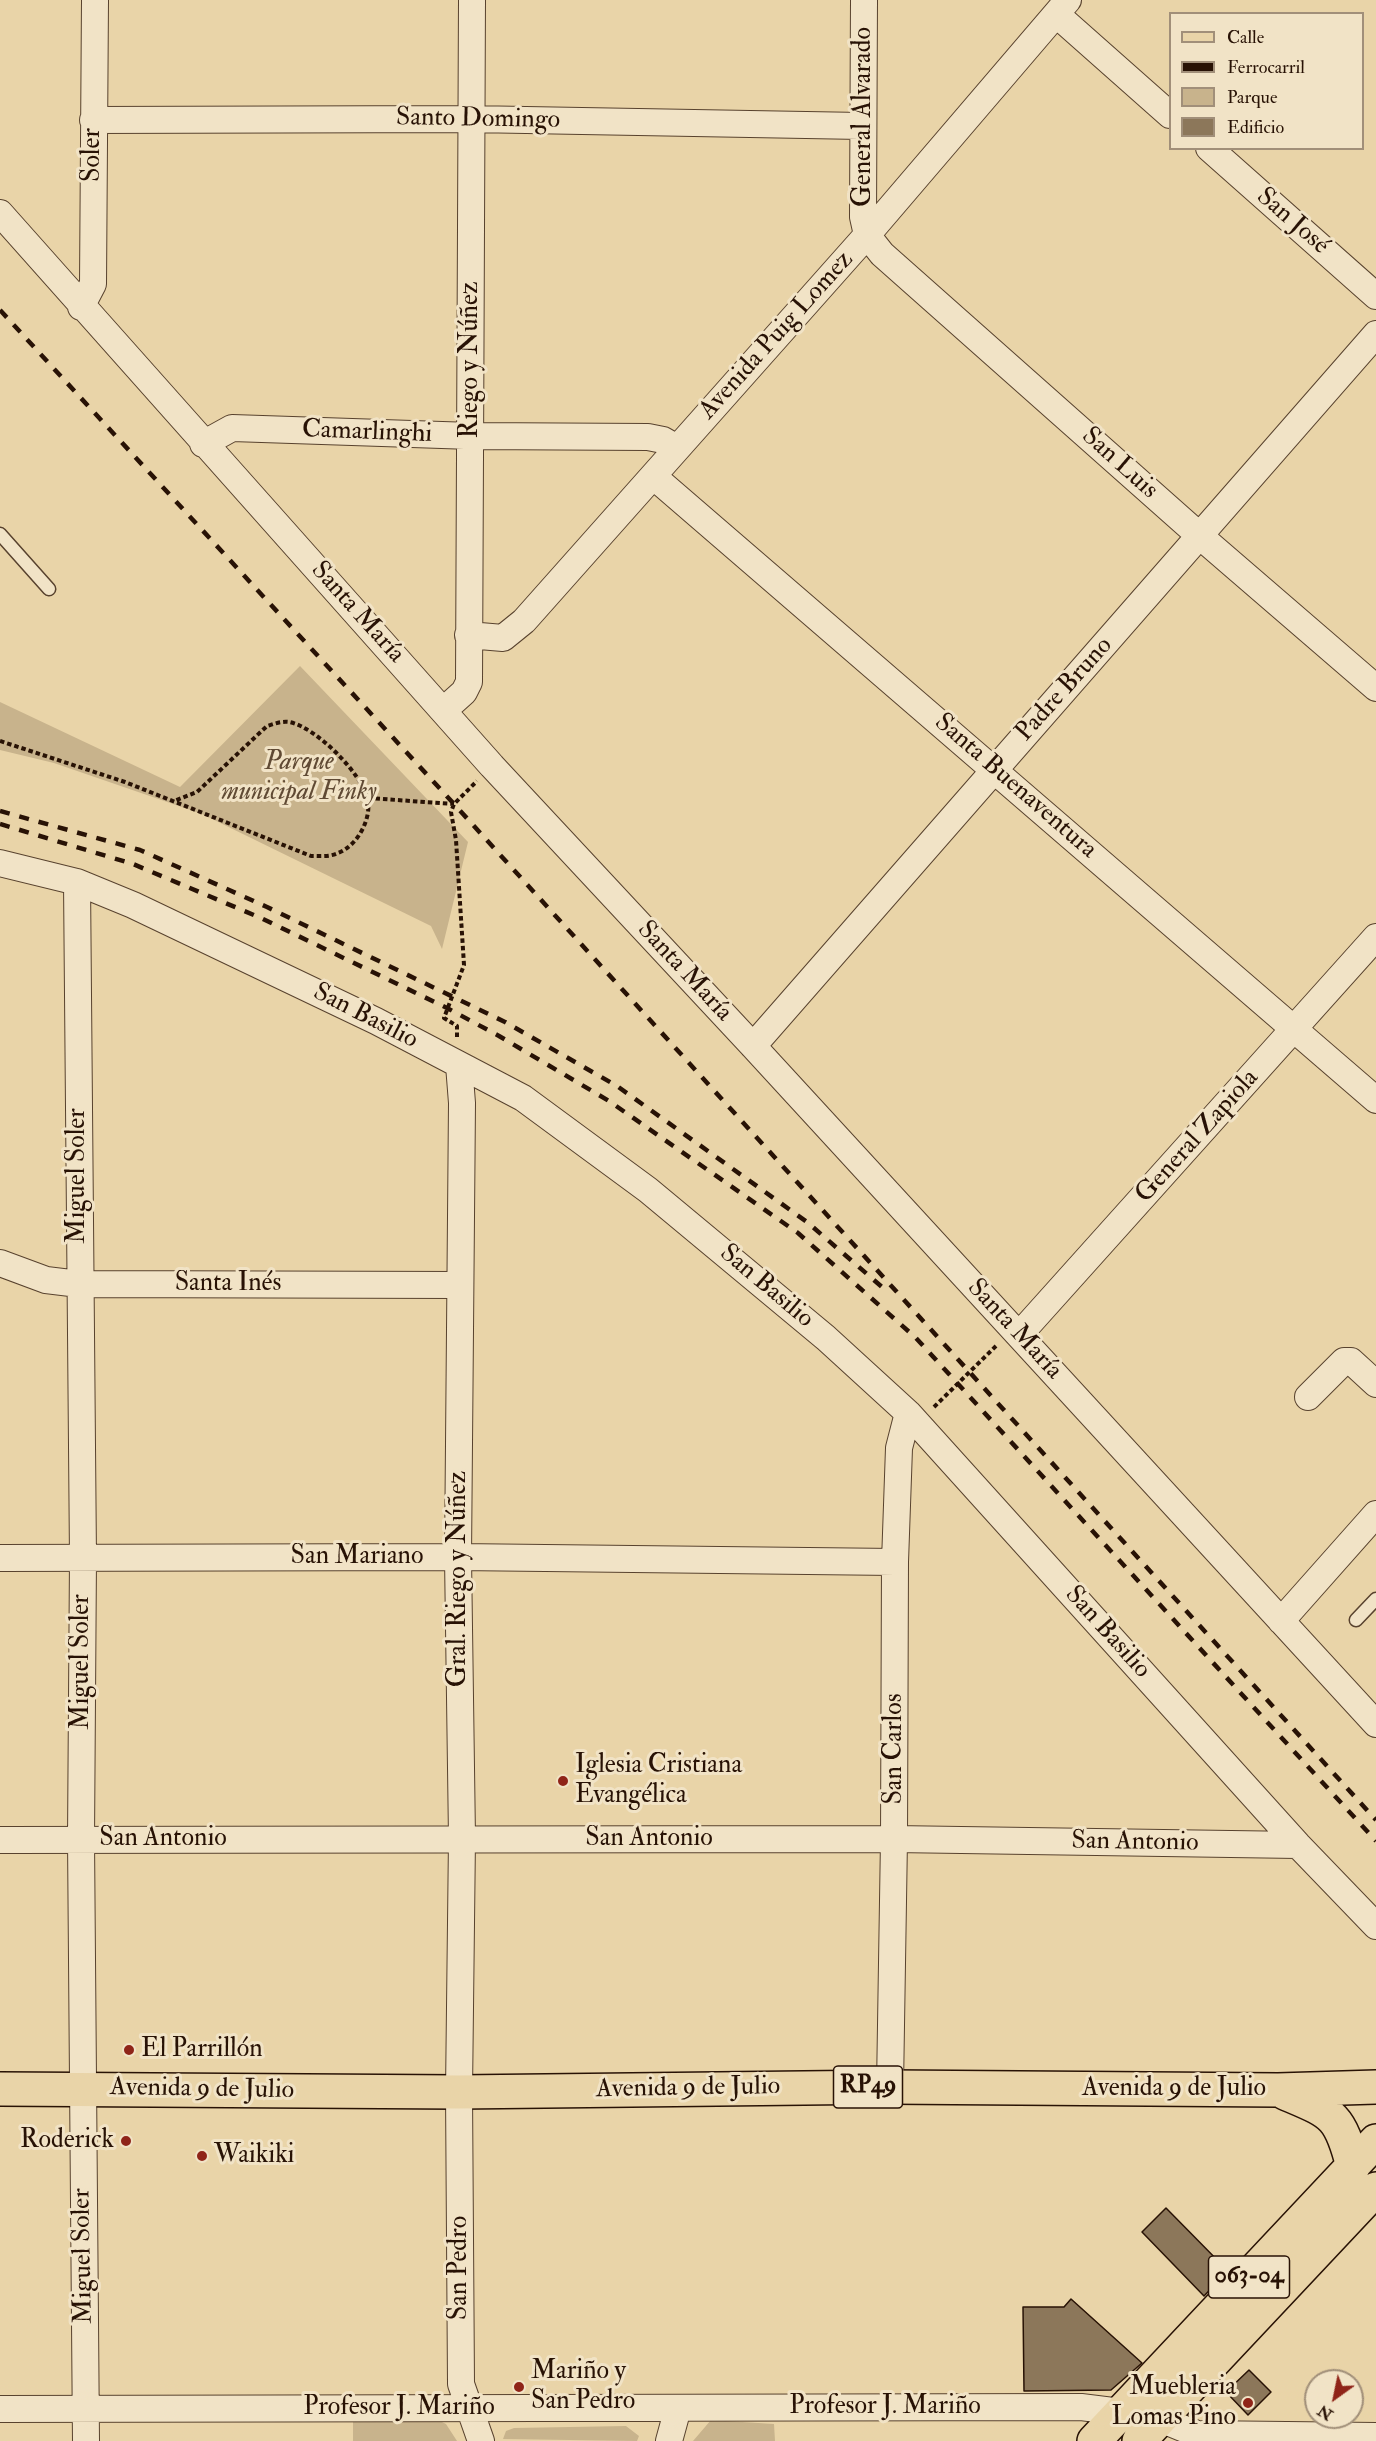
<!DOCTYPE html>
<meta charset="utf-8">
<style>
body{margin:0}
#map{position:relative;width:1376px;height:2441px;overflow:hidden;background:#e9d4a8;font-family:"IM FELL Double Pica",serif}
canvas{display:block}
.legend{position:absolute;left:1169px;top:12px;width:195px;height:138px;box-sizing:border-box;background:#f1e3c6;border:2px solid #a18f79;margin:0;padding:8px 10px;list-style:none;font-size:18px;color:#281205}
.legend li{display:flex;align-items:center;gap:12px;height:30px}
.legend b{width:30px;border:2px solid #a18f79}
.north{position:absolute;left:1304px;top:2369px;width:60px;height:60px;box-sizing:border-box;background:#f1e3c6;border:2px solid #a18f79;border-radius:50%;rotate:213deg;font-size:16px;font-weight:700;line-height:24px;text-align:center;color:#281205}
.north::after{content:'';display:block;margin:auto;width:21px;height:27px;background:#8f2418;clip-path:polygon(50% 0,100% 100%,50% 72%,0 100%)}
</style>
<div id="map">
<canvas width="1376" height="2441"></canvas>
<ul class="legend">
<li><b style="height:8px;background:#e9d4a8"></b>Calle</li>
<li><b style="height:8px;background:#281205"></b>Ferrocarril</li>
<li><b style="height:16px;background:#c8b38c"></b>Parque</li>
<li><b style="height:16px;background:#8c775a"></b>Edificio</li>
</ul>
<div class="north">N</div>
</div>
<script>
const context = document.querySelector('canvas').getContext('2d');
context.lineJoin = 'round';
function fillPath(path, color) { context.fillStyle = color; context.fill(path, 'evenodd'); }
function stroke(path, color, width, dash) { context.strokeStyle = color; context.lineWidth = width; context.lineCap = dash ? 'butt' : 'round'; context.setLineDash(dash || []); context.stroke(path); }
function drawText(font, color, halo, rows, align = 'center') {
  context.font = font + ' "IM FELL Double Pica",serif'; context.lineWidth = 6; context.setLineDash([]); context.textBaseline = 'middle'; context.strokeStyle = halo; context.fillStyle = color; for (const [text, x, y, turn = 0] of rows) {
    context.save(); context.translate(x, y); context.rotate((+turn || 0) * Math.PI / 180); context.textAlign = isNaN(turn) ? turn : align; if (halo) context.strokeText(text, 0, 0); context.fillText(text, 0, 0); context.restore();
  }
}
fillPath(new Path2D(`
 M300,666L468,842L442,949L431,926L202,814L54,763L0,750V702L180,787Z
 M434,2418L446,2424L457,2441H353V2422Z
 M711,2420L774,2424L775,2441H693Z
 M626,2426L639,2436L637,2441L503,2439L506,2431L514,2428Z`), '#c8b38c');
const building = new Path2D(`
 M1166,2208L1228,2271L1204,2296L1142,2232Z
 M1071,2299L1142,2363L1111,2390L1024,2391L1023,2307H1064Z
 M1249,2370L1271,2392L1248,2415L1226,2392Z`);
fillPath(building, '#8c775a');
stroke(building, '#281205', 1.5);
const service = new Path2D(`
 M0,534L49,589
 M1356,1620L1376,1599`);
const minor = new Path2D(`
 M864,0L863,217L867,235L882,254L1201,537L1376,688
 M1056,14L1170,115
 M93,120L470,119L862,126
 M1209,148L1376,296
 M0,213L492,766L753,1046L1376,1724
 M81,307L93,284L95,0
 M203,444L232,428L472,436L648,437L663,440L677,448
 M653,476L1376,1100
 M468,635L503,638L524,621L867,235L1068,0
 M444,710L464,692L469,682L472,0
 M0,863L77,882L133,905L376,1021L523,1098L648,1190L826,1338L908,1413L1298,1845L1376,1926
 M77,882L83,1558L81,1839L86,2441
 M753,1046L1376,334
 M459,1065L462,1103L458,1557L462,1838L459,2092L461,2384L481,2441
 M0,1263L46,1280L79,1284L459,1285
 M1019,1335L1376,937
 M1308,1397L1344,1361H1351L1376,1384
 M0,1558L458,1557L895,1562
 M1281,1621L1376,1514
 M0,1840L894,1839L1298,1845
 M890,2087L894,1839L895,1562L899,1448L908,1413
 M0,2409L1081,2407L1121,2412
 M1160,2419L1197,2434L1376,2436
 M669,2441L678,2408`);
const primary = new Path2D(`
 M0,2089L459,2092L890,2087L1278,2090L1376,2087
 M1285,2093C1332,2113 1340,2114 1353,2167
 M1094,2441L1376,2141
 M1139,2441L1376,2189`);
stroke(service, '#58422e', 15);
stroke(minor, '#58422e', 28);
stroke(primary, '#281205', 36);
stroke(new Path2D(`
 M0,741L125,782L311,856C320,856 330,857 338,853C357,846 371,820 368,801C363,774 316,727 289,722C281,721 274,724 267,726L197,792L174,801
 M368,798L454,804
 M457,1037V1026L444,1018L464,965L456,840L451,812L454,804L477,781
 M934,1407L997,1345`), '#281205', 4, [4.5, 3]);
stroke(service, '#f1e3c6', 12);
stroke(minor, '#f1e3c6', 26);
stroke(primary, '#e9d4a8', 33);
stroke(new Path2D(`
 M0,310L454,804L1376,1820
 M0,811L140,850L267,907L505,1022L617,1086L807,1222L882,1287
 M0,824L133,864L261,918L447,1008L499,1036L609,1101L798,1233L916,1338L1376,1841`), '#281205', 4.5, [10, 10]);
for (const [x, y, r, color] of [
 [563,1781,6,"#8f2418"],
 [129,2050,6,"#8f2418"],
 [126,2141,6,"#8f2418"],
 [202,2156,6,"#8f2418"],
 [519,2387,6,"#8f2418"],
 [1248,2403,6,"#8f2418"]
]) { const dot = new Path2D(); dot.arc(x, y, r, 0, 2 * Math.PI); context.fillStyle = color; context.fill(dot); stroke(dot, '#f1e3c6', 2); }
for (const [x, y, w] of [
 [868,2087,69],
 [1249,2277,81]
]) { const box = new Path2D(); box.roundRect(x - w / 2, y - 21, w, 42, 4.5); context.fillStyle = '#f1e3c6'; context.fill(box); stroke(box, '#281205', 1.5); }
drawText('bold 24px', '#281205', null, [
 ["RP49",868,2087],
 ["063-04",1249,2277]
]);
drawText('26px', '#281205', '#f1e3c6', [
 ["General Alvarado",864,117,-90],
 ["Santo Domingo",478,120,1],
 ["Soler",93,155,-90],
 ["San José",1292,222,41],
 ["Avenida Puig Lomez",777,336,-48],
 ["Riego y Núñez",471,360,-90],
 ["Camarlinghi",367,433,2],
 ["San Luis",1119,464,42],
 ["Santa María",357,613,48],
 ["Padre Bruno",1065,690,-48],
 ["Santa Buenaventura",1015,787,41],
 ["Santa María",684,972,47],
 ["San Basilio",365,1017,27],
 ["General Zapiola",1198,1137,-48],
 ["Miguel Soler",78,1176,-90],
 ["Santa Inés",228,1284],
 ["San Basilio",766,1287,40],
 ["Santa María",1014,1330,47],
 ["San Mariano",357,1557],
 ["Gral. Riego y Núñez",459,1579,-90],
 ["San Basilio",1107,1633,48],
 ["Miguel Soler",82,1662,-90],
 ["San Carlos",895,1749,-90],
 ["San Antonio",163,1839],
 ["San Antonio",649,1839],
 ["San Antonio",1135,1843,1],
 ["Avenida 9 de Julio",688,2089,-1],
 ["Avenida 9 de Julio",1174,2089],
 ["Avenida 9 de Julio",202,2090,1],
 ["Miguel Soler",84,2256,-91],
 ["San Pedro",460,2268,-90],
 ["Profesor J. Mariño",885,2407],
 ["Profesor J. Mariño",399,2408]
]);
drawText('italic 26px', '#604a34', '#f1e3c6', [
 ["Parque",299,763],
 ["municipal Finky",299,793]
]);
drawText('26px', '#281205', '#f1e3c6', [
 ["Iglesia Cristiana",575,1766],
 ["Evangélica",575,1796],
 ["El Parrillón",141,2050],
 ["Roderick",114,2141,"right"],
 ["Waikiki",214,2156],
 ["Mariño y",531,2372],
 ["San Pedro",531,2402],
 ["Muebleria",1236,2388,"right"],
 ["Lomas Pino",1236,2418,"right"]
], 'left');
</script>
